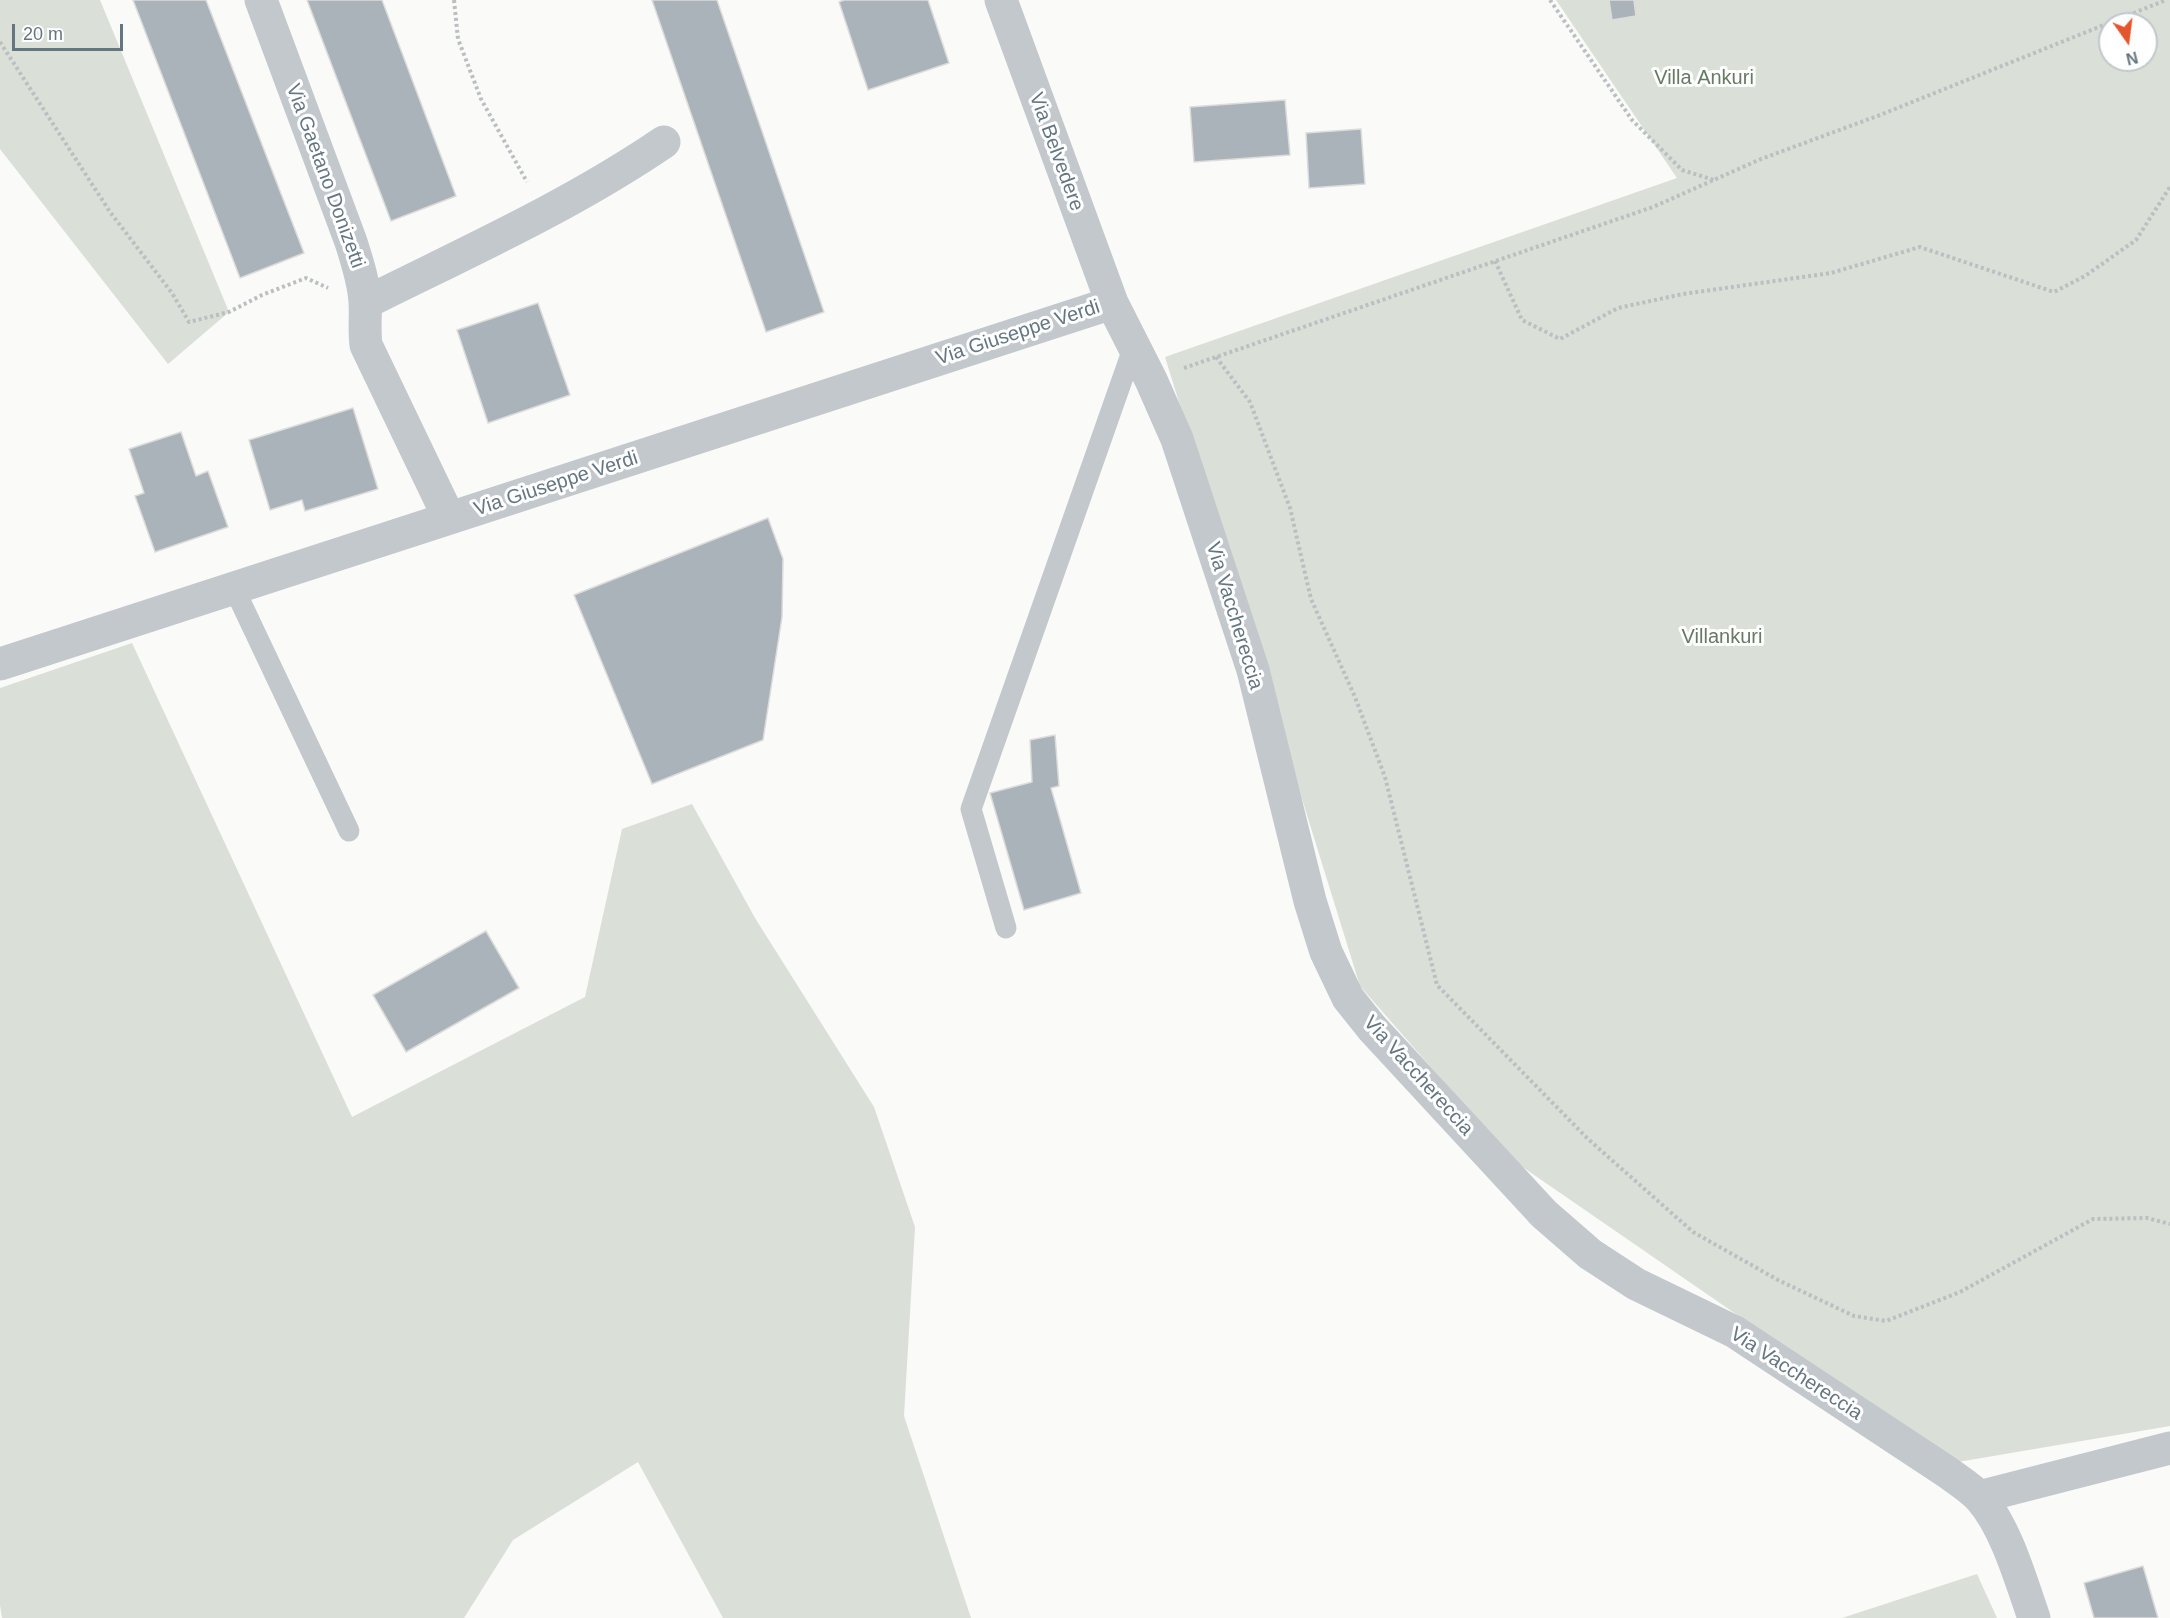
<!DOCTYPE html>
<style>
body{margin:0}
#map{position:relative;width:2170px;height:1618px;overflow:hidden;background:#fafaf8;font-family:Arial,sans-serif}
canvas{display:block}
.north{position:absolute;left:2098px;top:12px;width:60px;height:60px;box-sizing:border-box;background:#fff;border:2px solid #c1c8cd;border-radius:50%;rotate:166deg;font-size:16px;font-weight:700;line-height:24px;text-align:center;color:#657683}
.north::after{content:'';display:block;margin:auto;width:21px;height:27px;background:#e4572e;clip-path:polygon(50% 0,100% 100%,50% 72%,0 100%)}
.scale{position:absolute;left:12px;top:24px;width:111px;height:27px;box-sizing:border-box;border:3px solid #657683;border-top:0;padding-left:8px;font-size:18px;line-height:21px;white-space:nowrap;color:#657683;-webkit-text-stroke:4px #fff;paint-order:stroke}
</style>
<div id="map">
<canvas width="2170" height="1618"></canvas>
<div class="north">N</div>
<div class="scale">20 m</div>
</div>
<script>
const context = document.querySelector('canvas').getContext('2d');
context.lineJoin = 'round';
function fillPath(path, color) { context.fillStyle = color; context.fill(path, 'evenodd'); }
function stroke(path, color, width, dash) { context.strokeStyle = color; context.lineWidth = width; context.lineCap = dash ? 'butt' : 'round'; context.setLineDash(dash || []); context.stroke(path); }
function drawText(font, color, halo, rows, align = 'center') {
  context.font = font + ' Arial,sans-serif'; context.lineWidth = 6; context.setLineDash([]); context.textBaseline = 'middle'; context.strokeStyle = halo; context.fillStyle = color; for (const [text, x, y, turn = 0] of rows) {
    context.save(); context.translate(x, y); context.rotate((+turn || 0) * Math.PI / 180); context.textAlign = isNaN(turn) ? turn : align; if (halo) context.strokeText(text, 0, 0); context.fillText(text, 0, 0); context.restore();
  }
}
fillPath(new Path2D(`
 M0,0H100L229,312L168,364L0,149Z
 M1556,0H2170V1426L1952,1463L1511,1159L1360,986L1165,357L1677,178ZM2110,24H2146V60H2110Z
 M132,643L352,1117L585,997L622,829L692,804L755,918L874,1107L915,1227L904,1416L971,1618H723L638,1462L513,1540L464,1618H2L0,1605V688Z
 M1977,1574L1997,1618H1842Z`), '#dadfd7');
const building = new Path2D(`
 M133,0H206L304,253L240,278Z
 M307,0H382L456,196L391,221Z
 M652,0H717L824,312L766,332Z
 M844,0H928L949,63L868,90L839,2Z
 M1609,0H1640L1634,1L1636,16L1612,20Z
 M1285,100L1290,155L1194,162L1190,107Z
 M1361,129L1365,184L1309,188L1306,133Z
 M538,303L570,395L488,423L457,330Z
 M353,408L378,489L305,511L302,500L270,510L249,440Z
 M181,432L196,476L208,471L228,527L155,552L135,496L144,493L129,449Z
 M768,518L783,559L782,617L763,740L652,784L574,595Z
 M1055,735L1059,786L1051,788L1081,893L1024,910L990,793L1032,782L1030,740Z
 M486,931L519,988L406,1052L373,995Z
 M2143,1566L2158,1618H2094L2084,1583Z`);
fillPath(building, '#aab3b9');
stroke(building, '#dcdcda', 1.5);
stroke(new Path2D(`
 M454,0L458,39L481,99L527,182
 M1550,0L1632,120L1682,170L1714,180
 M0,42L110,212L172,293L189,322L229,312L262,295L306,278L328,288
 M1495,261L1522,320L1560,339L1618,308L1683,294L1831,273L1920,247L2054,292L2085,276L2136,240L2170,187
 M1216,357L1250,402L1290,508L1311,599L1355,697L1385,777L1437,985L1588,1139L1693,1232L1778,1280L1854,1316L1886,1321L1960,1292L2093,1219L2147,1218L2170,1224
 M1184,368L1653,207L1761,159L1880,115L2166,0`), '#bbbfc2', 4, [3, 3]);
stroke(new Path2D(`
 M234,588L349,831
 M1006,928L971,809L1134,346`), '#c3c8cc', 21);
stroke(new Path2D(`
 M261,0L351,242C357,261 364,282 365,302C366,317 364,330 366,345L449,518
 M1001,0L1112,303L1151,380L1177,439L1253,670L1310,901L1326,952L1348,998L1372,1028L1544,1214L1590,1254L1636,1284L1735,1332L1947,1472C1958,1480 1971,1488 1980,1498C2006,1527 2021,1581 2034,1618
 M365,303C467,252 570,206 664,142
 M0,664L1112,303
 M1979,1497L2170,1448`), '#c3c8cc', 33);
drawText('20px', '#687a64', '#fff', [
 ["Villa Ankuri",1704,78],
 ["Villankuri",1722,637]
]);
drawText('20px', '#657683', '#fff', [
 ["Via Belvedere",1056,152,70],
 ["Via Gaetano Donizetti",325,176,70],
 ["Via Giuseppe Verdi",1018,333,-18],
 ["Via Giuseppe Verdi",556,484,-18],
 ["Via Vacchereccia",1234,616,73],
 ["Via Vacchereccia",1418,1076,48],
 ["Via Vacchereccia",1796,1374,33]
]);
</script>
